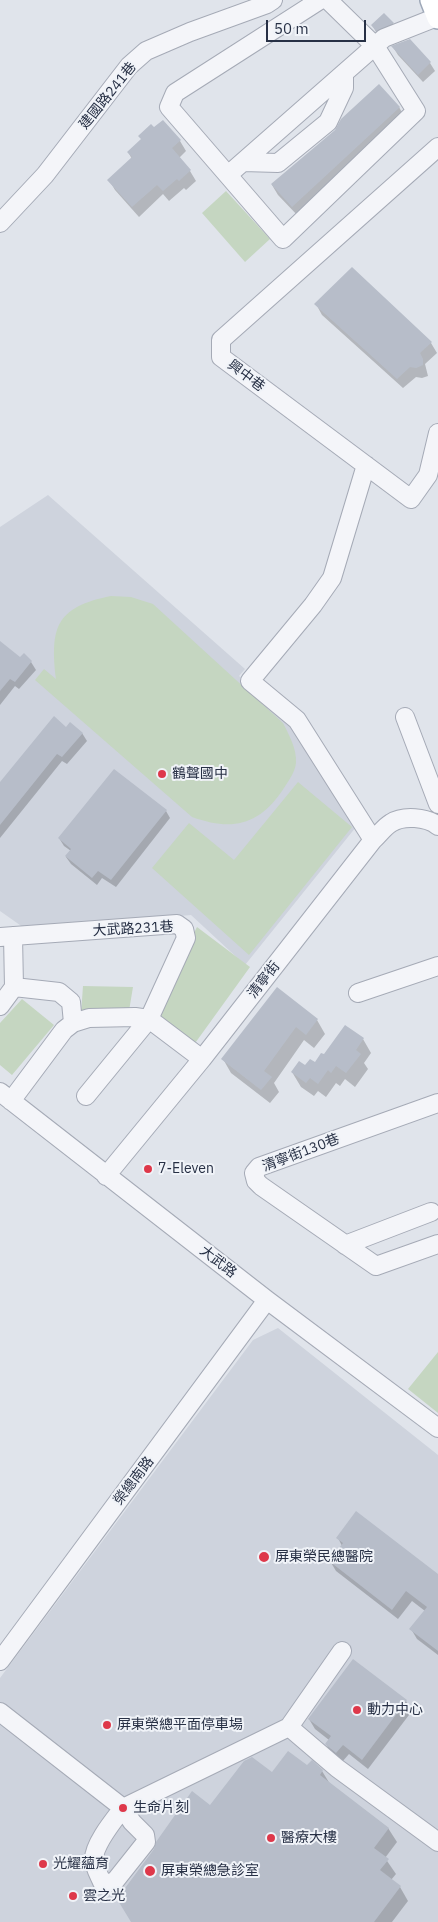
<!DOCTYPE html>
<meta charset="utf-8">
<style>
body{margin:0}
#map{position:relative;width:438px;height:1922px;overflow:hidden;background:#e0e4eb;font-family:"IBM Plex Sans",sans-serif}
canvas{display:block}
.scale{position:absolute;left:266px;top:20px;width:100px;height:22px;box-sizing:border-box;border:2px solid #273045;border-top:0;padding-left:6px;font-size:15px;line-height:18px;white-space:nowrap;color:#273045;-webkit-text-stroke:4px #f0f3f8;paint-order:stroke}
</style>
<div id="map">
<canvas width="438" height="1922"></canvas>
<div class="scale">50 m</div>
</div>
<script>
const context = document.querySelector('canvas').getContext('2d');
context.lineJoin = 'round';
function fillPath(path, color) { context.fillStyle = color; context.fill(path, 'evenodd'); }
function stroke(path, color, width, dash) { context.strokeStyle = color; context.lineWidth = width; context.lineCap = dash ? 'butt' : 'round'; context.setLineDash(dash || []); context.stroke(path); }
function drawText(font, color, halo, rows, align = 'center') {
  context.font = font + ' "IBM Plex Sans","Noto Sans TC",sans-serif'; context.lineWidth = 4; context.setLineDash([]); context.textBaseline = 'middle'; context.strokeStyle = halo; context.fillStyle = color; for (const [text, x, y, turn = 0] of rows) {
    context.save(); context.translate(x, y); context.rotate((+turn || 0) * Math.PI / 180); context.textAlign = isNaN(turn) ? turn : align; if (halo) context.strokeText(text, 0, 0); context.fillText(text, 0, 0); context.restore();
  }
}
fillPath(new Path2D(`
 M48,495L245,669L239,676L290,720L356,827L245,965L191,915L27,930L0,911V527Z
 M278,1328L438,1455V1922H0V1678L253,1340Z`), '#ced3dd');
fillPath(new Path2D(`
 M226,191L270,239L245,262L202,213Z
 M111,596L131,597L153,604L283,723C289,735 297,749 296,763C295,773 287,783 282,791C258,826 231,831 192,817L35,680L44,669L56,679C50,627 56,607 111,596Z
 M298,782L352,827L249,955L152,868L189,823L234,860Z
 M197,927L250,967L193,1046L156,1015L168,983Z
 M83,986L133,987L128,1017L81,1014Z
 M22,999L54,1025L12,1075L0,1065V1023Z
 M438,1352V1413L408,1389Z`), '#c5d6c1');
fillPath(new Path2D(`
 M393,23L397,31L377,34L373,26Z
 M409,41L430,63L435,71L423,82L398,55L393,47Z
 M399,107L405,118L299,217L278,195L272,185Z
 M162,122L180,141L186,151L179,158L190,171L196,181L186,190L184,188L169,201L163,194L139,217L115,190L109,180L132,159L128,152Z
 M316,304L431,343L437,353L425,364L428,376L422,378L416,377L403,388L322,315Z
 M0,643L20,658L24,655L31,662L36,670L19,689L15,686L0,705Z
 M67,728L82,733L87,741L67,764L62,761L0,838V784Z
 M166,811L170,818L116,887L102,878L97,885L71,864L66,857L71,851L64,846L59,838Z
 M277,989L317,1020L325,1034L314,1048L304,1040L274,1083L279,1092L270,1103L231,1073L223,1059Z
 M363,1039L371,1053L364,1063L368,1069L355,1087L345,1079L340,1086L336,1083L326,1097L318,1091L314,1096L301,1087L292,1072L315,1064L324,1056Z
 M338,1538L438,1575V1655L417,1639L411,1629L425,1611L412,1601L398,1619L336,1571L330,1561L342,1546Z
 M406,1701L412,1711L368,1769L349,1754L342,1762L332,1754L326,1744L329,1740L315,1729L309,1719Z
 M312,1762L322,1771L330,1784L388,1828L397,1842L385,1858L396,1874L391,1880L400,1887L408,1901L392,1922H132L211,1807L272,1774L308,1767Z`), '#0003');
fillPath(new Path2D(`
 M384,13L394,23L376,31L371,25Z
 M410,39L431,62L418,75L391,46Z
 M379,84L400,107L292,207L271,184L335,130L341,119Z
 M163,120L181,140L172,148L191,170L179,181L177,179L163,191L157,185L132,207L107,180L132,157L127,152L141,139L138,136L151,124L154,127Z
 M352,267L432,342L420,353L423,359V365L416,368L410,367L397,379L314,304Z
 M0,641L20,657L24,653L32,661L15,682L10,679L0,691Z
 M54,716L66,727L70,722L83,733L62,757L57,754L0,825V782Z
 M114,769L167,810L111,880L98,871L92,878L65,856L71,849L58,838Z
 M277,987L318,1019L306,1035L296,1027L264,1071L272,1077L261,1090L221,1059Z
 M345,1025L364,1038L356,1050L361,1054L346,1073L336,1066L331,1073L328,1070L318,1084L310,1078L306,1083L291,1072L299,1061L305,1065L310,1059L315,1062L321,1053L324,1054Z
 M356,1511L438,1574V1651L409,1629L427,1607L406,1591L392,1610L329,1561L343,1543L336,1538Z
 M353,1659L407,1700L362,1760L343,1745L336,1753L325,1744L331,1736L308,1719Z
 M288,1751L307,1765L312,1760L323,1770L320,1775L389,1828L374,1848L389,1859L380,1870L401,1886L374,1922H131L117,1899L154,1849L156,1842L192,1791L210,1805L244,1761L252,1757L272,1772Z`), '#b7bdc9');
const minor = new Path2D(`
 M320,0L175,93L169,107L283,239L416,111L375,46L328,0
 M438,147L221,340V357L411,499L428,475L438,433
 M243,162L278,163L328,122L344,88V74
 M228,175L384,38L437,17
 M0,223L45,175L129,66L146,51L190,32L267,4L273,0
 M366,465L332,578L313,605L250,681L297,720L373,840
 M405,717L438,804
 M0,937L177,924L184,929L186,938L149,1019L86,1096
 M14,987L59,992L71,1002L73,1023
 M358,993L438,966
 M0,1006L14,987L13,936
 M0,1092L267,1300L438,1428
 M11,1101L64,1030L73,1023L89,1018L135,1017L149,1019L202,1059
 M438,1103L259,1167L254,1173L256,1181L261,1186L376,1266L438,1244
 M106,1176L202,1059L373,840C379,835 384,827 391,823C403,815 427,817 438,826
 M345,1245L431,1212
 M0,1661L267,1300
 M0,1712L123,1808L289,1727L342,1651
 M289,1727L337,1768L438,1842
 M123,1808L132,1822L145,1835L146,1842L115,1881L109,1883L102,1882C99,1875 94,1867 94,1859C94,1844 113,1821 123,1808Z`);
const major = new Path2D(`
 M431,0L438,18`);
stroke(minor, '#a5aab6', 20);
stroke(major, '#9ea8b8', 24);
stroke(minor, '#f4f5f9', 18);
stroke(major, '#fff', 21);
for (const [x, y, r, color] of [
 [162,774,5,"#de384a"],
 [148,1169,5,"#de384a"],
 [264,1557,6,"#de384a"],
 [357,1710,5,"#de384a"],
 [107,1725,5,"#de384a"],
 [123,1808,5,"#de384a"],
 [271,1838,5,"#de384a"],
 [43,1864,5,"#de384a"],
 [150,1871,6,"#de384a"],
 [73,1896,5,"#de384a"]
]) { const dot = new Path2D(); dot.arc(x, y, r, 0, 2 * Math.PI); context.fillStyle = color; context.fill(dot); stroke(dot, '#f0f3f8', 2); }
drawText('14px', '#273045', '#f0f3f8', [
 ["建國路241巷",108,96,-51],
 ["興中巷",246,376,37],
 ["大武路231巷",133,929,-3],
 ["清寧街",264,980,-52],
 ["清寧街130巷",301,1153,-21],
 ["大武路",218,1262,38],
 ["榮總南路",134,1481,-53]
]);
drawText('14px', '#273045', '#f0f3f8', [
 ["鶴聲國中",172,774],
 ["7-Eleven",158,1169],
 ["屏東榮民總醫院",275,1557],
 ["動力中心",367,1710],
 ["屏東榮總平面停車場",117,1725],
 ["生命片刻",133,1808],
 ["醫療大樓",281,1838],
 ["光耀蘊育",53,1864],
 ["屏東榮總急診室",161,1871],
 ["雲之光",83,1896]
], 'left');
</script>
